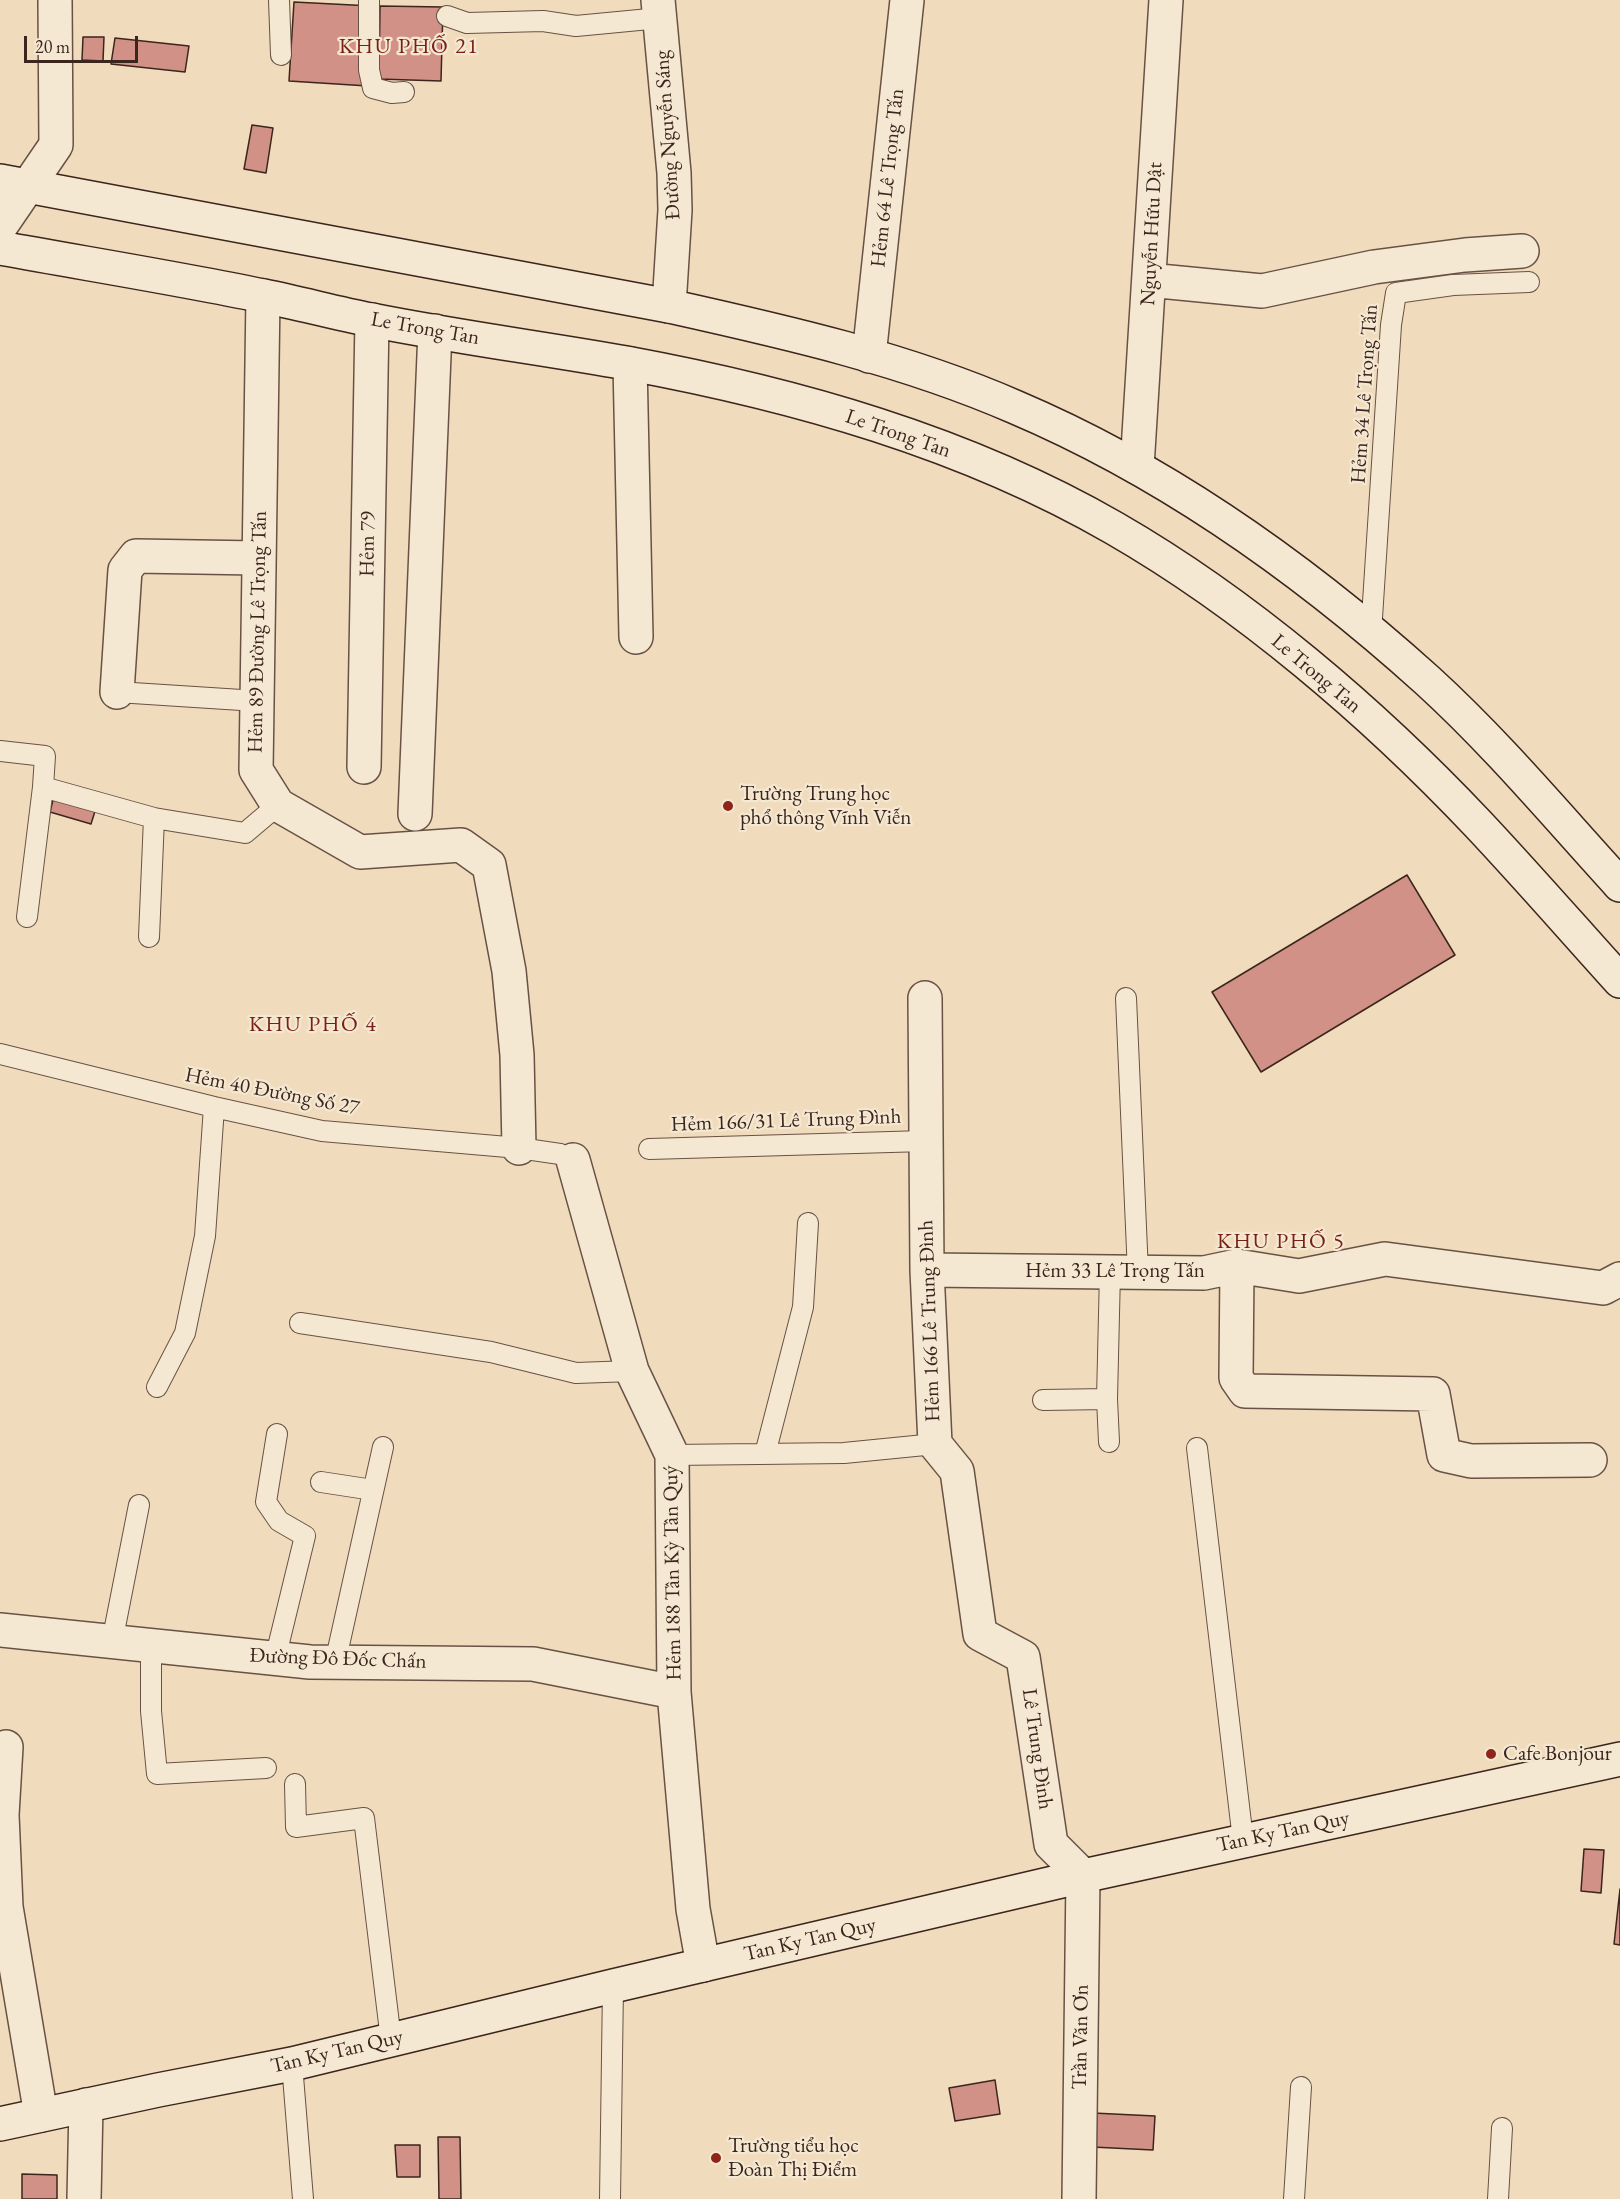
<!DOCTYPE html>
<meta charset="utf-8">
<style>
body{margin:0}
#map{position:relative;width:1620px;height:2199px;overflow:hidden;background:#f0dbbc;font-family:"EB Garamond",serif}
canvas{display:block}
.scale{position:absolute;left:24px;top:36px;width:114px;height:27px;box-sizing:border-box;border:3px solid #3b251d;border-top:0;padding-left:8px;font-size:18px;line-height:21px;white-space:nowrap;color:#3b251d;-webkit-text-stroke:4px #f5e8d3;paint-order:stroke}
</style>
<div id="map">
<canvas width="1620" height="2199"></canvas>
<div class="scale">20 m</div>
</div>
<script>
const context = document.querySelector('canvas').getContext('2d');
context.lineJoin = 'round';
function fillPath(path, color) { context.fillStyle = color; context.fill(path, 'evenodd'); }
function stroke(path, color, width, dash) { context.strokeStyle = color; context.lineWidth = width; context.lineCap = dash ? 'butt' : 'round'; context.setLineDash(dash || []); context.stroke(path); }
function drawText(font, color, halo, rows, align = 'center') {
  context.font = font + ' "EB Garamond",serif'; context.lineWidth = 4.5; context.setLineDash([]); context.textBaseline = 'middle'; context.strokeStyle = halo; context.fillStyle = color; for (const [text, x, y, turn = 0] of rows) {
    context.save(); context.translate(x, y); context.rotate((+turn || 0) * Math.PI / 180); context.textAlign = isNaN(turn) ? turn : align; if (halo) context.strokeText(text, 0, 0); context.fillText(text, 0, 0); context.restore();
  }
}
const building = new Path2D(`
 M294,2L372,6L368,86L289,81Z
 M380,6L443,7L441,81L379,79Z
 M83,37H104L103,61L82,60Z
 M115,38L189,46L185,72L111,64Z
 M252,125L273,128L266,173L244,169Z
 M54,796L96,808L91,824L50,812Z
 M1407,875L1455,955L1261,1072L1212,992Z
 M1584,1849L1604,1850L1601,1893L1581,1891Z
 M1620,1889V1945L1614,1944Z
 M995,2080L1000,2114L955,2121L949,2088Z
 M1093,2113L1155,2116L1153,2150L1092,2147Z
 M438,2137H460L461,2199H439Z
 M395,2145H420V2177H397Z
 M22,2174L57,2175V2199H22Z`);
fillPath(building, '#d29186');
stroke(building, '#3b251d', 1.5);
const service = new Path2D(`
 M279,0L281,55
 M369,0V70L373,88L392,93L404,92
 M447,16L467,23L543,21L576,26L660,18
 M1371,633L1391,325L1396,293L1453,285L1529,282
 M117,692L257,701
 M0,751L45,756L43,787L154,818L245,833L278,805
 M27,917L43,787
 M149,937L154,818
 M1126,998L1138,1273
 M0,1054L214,1107L322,1131L519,1148L560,1154L573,1160
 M649,1149L925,1141
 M300,1323L491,1352L576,1373L632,1371
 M157,1387L185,1333L205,1236L214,1107
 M1043,1400L1107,1399
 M1109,1442L1107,1399L1110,1272
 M1197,1448L1243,1840
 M765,1454L803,1307L808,1223
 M672,1455L844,1453L935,1444
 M321,1482L373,1490
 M112,1642L139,1505
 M151,1646V1711L157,1774L266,1768
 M275,1659L305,1536L279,1521L266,1502L277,1434
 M335,1663L383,1447
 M295,1784L296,1827L364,1818L391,2040
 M292,2064L303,2199
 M610,2199L613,1986
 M1294,2199L1301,2087
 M1498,2199L1502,2128`);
const minor = new Path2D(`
 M658,0L674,173L675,210L669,306
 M0,227L56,145L55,0
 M1149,280L1262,291L1374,267L1465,255L1522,251
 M263,296L256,770L278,805L360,852L461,845L489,865L509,971L517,1055L519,1148
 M869,356L907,0
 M630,364L636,637
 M1137,467L1166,0
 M117,692L125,570L136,556L258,558
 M364,767L372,320
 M415,814L435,331
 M925,998L927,1270L935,1444L957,1471L980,1634L1023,1657L1051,1844L1083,1876L1079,2199
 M573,1160L632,1371L672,1455L674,1692L693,1909L703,1965
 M1237,1266L1236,1378L1245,1391L1433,1394L1444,1455L1471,1461L1590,1460
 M927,1270L1204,1273L1237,1266L1299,1276L1385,1259L1603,1288L1620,1279
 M0,1630L310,1662L533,1664L674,1692
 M6,1747L2,1815L6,1907L41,2115
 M84,2199L86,2105`);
const secondary = new Path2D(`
 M0,181L669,306C786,332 905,359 1015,407C1168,472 1305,570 1428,681C1497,744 1557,816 1620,885
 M0,248C88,264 176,278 263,296C299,303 335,313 371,320C456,337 541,348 626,363C794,394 965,442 1114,528C1246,604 1373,713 1478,824C1526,875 1573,929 1620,981
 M0,2124L158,2090L292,2064L613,1986L1083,1876L1620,1759`);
stroke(service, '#685245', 22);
stroke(minor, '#685245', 36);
stroke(secondary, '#3b251d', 36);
stroke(service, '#f5e8d3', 20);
stroke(minor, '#f5e8d3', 33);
stroke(secondary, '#f5e8d3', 33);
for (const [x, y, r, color] of [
 [728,806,6,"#8f2418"],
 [1491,1754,6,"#8f2418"],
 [716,2158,6,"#8f2418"]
]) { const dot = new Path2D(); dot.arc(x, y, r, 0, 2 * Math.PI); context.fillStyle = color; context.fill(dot); stroke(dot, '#f5e8d3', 2); }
drawText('21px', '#3b251d', '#f5e8d3', [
 ["Đường Nguyễn Sáng",668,135,-94],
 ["Hẻm 64 Lê Trọng Tấn",888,178,-84],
 ["Nguyễn Hữu Dật",1152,234,-87],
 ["Le Trong Tan",425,329,10],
 ["Hẻm 34 Lê Trọng Tấn",1365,394,-86],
 ["Le Trong Tan",898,434,19],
 ["Hẻm 79",368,544,-89],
 ["Hẻm 89 Đường Lê Trọng Tấn",258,632,-89],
 ["Le Trong Tan",1316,674,40],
 ["Hẻm 40 Đường Số 27",272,1092,11],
 ["Hẻm 166/31 Lê Trung Đình",786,1121,-2],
 ["Hẻm 33 Lê Trọng Tấn",1115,1271],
 ["Hẻm 166 Lê Trung Đình",930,1321,-92],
 ["Hẻm 188 Tân Kỳ Tân Quý",673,1573,-91],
 ["Đường Đô Đốc Chấn",338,1659,2],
 ["Lê Trung Đình",1037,1749,82],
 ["Tan Ky Tan Quy",1283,1832,-12],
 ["Tan Ky Tan Quy",810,1940,-13],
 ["Trần Văn Ơn",1081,2037,-89],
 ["Tan Ky Tan Quy",337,2052,-13]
]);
drawText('21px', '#3b251d', '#f5e8d3', [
 ["Trường Trung học",740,794],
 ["phổ thông Vĩnh Viễn",740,818],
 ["Cafe Bonjour",1503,1754],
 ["Trường tiểu học",728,2146],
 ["Đoàn Thị Điểm",728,2170]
], 'left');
context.letterSpacing = '1.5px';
drawText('22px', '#7a1f14', '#f5e8d3', [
 ["KHU PHỐ 21",409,47],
 ["KHU PHỐ 4",313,1025],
 ["KHU PHỐ 5",1281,1242]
]);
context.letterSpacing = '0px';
</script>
